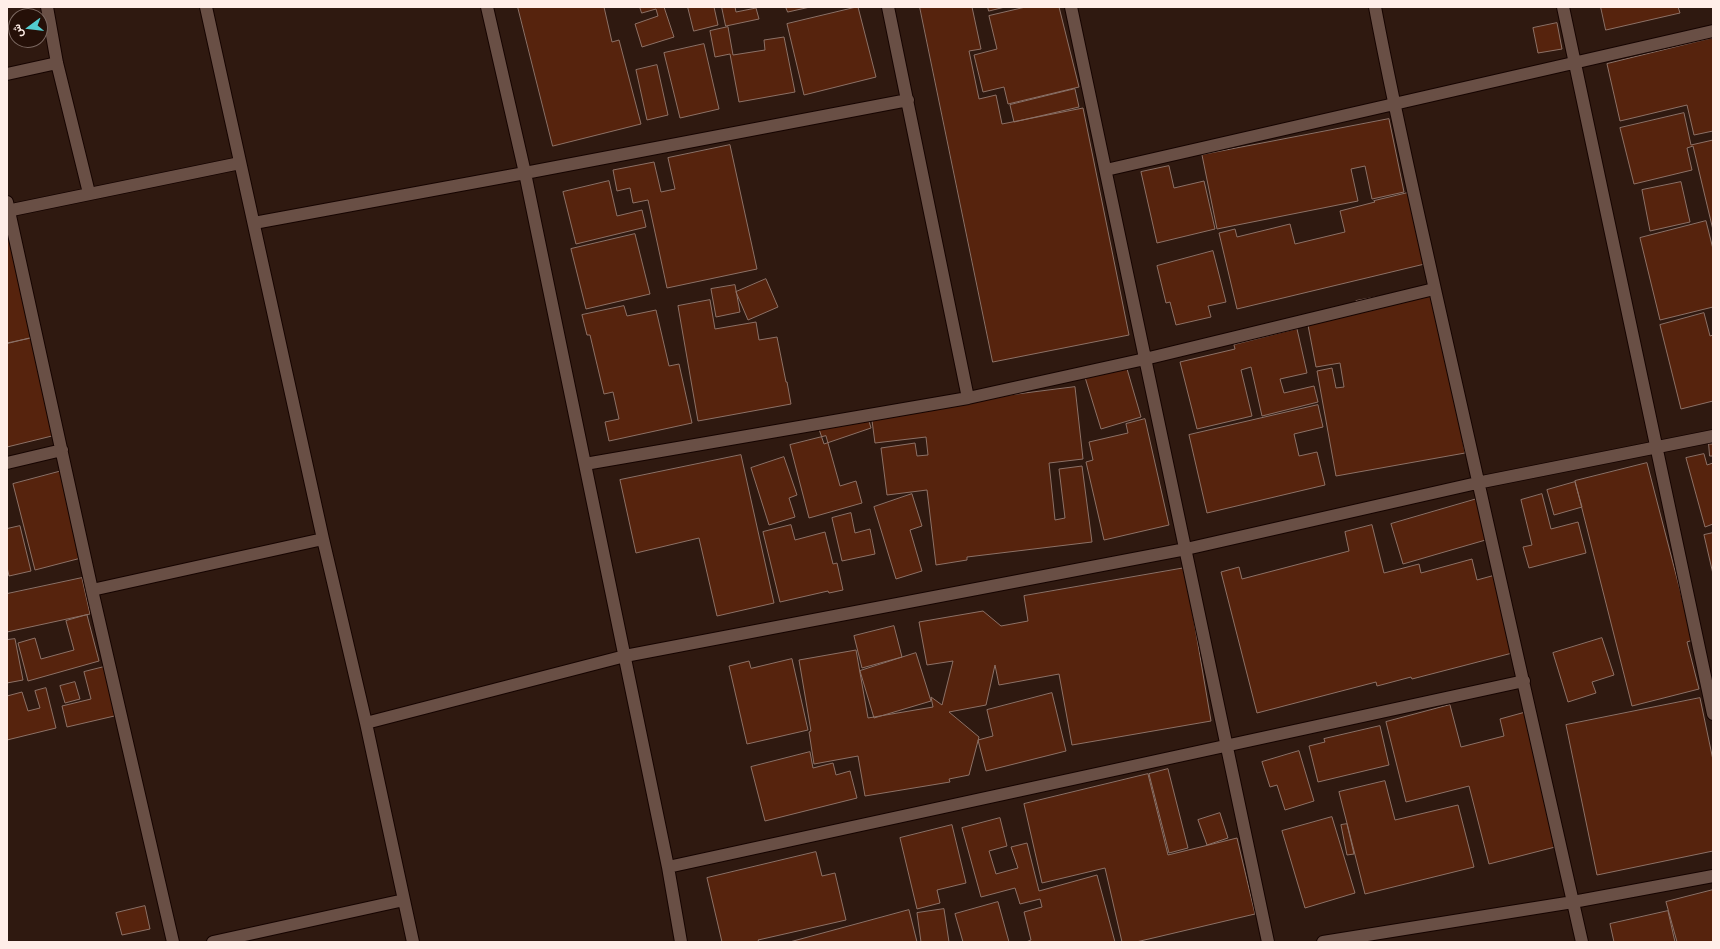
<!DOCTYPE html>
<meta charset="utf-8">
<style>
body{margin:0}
#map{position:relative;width:1720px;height:949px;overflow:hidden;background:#2f1910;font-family:"IBM Plex Serif",Vazirmatn,serif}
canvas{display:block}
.frame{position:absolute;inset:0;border:8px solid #ffeee8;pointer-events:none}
.north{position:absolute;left:8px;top:8px;width:40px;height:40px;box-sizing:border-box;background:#251008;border:1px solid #7c6962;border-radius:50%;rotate:255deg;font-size:11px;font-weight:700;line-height:16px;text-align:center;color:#ffeee8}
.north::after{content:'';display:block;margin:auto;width:14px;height:18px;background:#52cdd0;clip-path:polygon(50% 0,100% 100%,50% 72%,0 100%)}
</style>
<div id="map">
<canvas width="1720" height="949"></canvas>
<div class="frame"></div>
<div class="north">ش</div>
</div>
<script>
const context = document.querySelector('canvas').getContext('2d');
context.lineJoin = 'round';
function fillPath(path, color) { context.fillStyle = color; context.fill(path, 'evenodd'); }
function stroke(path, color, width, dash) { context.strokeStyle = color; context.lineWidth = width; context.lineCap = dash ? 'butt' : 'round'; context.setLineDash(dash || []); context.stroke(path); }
const building = new Path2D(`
 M518,7H605H604L612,42L619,40L641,124L553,146Z
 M640,7H664L674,37L642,47L635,24L658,16L656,9L642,13Z
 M688,7H714L718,25L694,31Z
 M722,7H735L736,12L756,8L759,19L726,26Z
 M786,7H810L788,12Z
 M858,7L876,77L804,95L787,24Z
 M920,7H972L981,49L969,51L979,99L996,95L1002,124L1083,108L1129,335L993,362Z
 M988,7H1005L989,11Z
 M1026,7H1059L1079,87L1008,104L1004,87L983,92L974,55L997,49L989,16Z
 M1601,7H1678L1680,13L1606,30Z
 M1557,23L1562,49L1538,53L1533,28Z
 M728,27L733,55L765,50L764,40L784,37L795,92L739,102L730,54L715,57L710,31Z
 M1713,38V131L1694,135L1687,105L1620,121L1607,64Z
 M704,44L719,109L680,118L664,53Z
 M657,65L668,115L647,120L636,70Z
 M1075,89L1079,107L1014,122L1010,105Z
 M1684,113L1691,145L1713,140V230L1693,146L1687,148L1692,170L1634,184L1620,128Z
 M1389,119L1404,192L1372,199L1365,166L1351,169L1358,201L1217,229L1202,155Z
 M730,145L757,269L667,288L648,200L633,203L630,188L617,191L613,170L654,162L661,192L675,189L668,158Z
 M1169,166L1174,188L1204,181L1215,229L1157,243L1141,172Z
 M609,181L617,216L642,210L646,227L576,244L563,192Z
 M1681,182L1690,222L1650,231L1642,190Z
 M1416,191L1433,262L1237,309L1219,233L1235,229L1237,237L1290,224L1295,244L1345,232L1340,211L1375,202L1374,201Z
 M7,219L36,337L7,343Z
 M1706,221L1713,249V307L1660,320L1640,238Z
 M635,234L650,294L586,309L571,249Z
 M1213,251L1226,302L1208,306L1211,317L1176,325L1170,302L1166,303L1157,266Z
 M766,279L778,307L748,320L736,292Z
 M735,285L740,312L716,317L711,289Z
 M1436,286L1465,453L1336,476L1317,371L1332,368L1336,388L1344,387L1340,363L1316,367L1307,320L1358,311L1356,301Z
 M710,300L715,329L756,322L759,340L777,337L786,382H787L791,404L698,421L678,306Z
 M624,306L627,316L656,310L669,366L679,364L692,423L609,441L605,422L619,419L613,392L604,394L590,335H587L582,315Z
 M1704,313L1710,336L1713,335V401L1681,409L1660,325Z
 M1297,329L1307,373L1280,379L1284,393L1314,386L1318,402L1262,416L1251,367L1241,370L1252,416L1197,429L1180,362L1235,349L1234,345Z
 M31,338L56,435L7,447V344Z
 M1125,362L1141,417L1101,429L1084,374Z
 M1075,387L1083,459L1049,463L1055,520L1065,518L1059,469L1082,466L1092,542L967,557V560L936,565L927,490L887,495L881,448L915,443L917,456L928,455L926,437L875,443L871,413Z
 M1318,405L1323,427L1294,434L1299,456L1317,452L1325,485L1207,513L1189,435Z
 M866,411L871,428L824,444L818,426Z
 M1145,419L1169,525L1104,540L1086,462L1093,460L1089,442L1128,433L1126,424Z
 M826,436L840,486L856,481L862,503L809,518L790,445Z
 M1709,444H1713V456H1710Z
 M1704,454L1707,465L1713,463V524L1705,527L1686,458Z
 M741,455L774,603L717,616L699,538L636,553L620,480Z
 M784,457L797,495L789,498L795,517L769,525L751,468Z
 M1647,463L1693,640L1687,642L1699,689L1632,706L1575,481Z
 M62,471L85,557L35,570L13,484Z
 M1575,482L1582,507L1554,515L1547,490Z
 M912,494L922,526L910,530L922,571L896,579L874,507Z
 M1542,494L1551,529L1578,522L1586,553L1529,568L1523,547L1532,545L1521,500Z
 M1477,499L1489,539L1403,564L1391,524Z
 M851,513L855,533L870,529L875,554L842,561L832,518Z
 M791,525L795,540L825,532L833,564L837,563L843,590L829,593L828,591L780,602L763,532Z
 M1372,525L1384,573L1419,564L1421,573L1472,559L1477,580L1499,574L1520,651L1412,679L1411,677L1377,686L1376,682L1257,713L1221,572L1239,567L1242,579L1349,551L1345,532Z
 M20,526L31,571L9,576L7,567V529Z
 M1713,533V574L1704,535Z
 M1185,568L1211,721L1072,745L1059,674L999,685L995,665L986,705L949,712L979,737L969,775L949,779L950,782L865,796L858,756L814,764L809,732L811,731L799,660L856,650L868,718L933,707L931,697L942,705L953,661L927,665L919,622L983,611L1001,626L1028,621L1024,596Z
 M82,578L90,614L7,632V594Z
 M87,615L99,661L28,681L18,643L35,638L41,659L74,650L66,621Z
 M894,626L902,657L862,668L854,636Z
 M1602,638L1614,675L1592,682L1596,693L1568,702L1553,653Z
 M15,639L23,680L7,683V640Z
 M916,653L931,701L874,718L860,671Z
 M792,659L808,730L747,744L729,666L749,661L751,668Z
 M112,665L123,714L67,727L62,706L91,699L84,672Z
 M75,682L80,699L65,703L60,686Z
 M46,688L56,728L7,740V696L22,692L28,711L40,708L35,691Z
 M1052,693L1066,751L986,771L978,740L993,736L987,710Z
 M1700,698L1713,760V851L1597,875L1566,725Z
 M1450,705L1461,747L1504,736L1500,719L1529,711L1559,846L1489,864L1469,786L1406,802L1386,722Z
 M1380,726L1389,765L1318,782L1309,746L1325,742L1324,739Z
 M1299,751L1314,801L1285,810L1277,785L1270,787L1262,762Z
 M810,752L813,768L833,763L836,775L850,771L857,798L765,821L751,767Z
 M1168,769L1188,848L1169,853L1149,774Z
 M1148,774L1168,855L1237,838L1255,914L1136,942H1122L1105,868L1042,883L1024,804Z
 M1385,781L1395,820L1458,805L1474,867L1365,894L1339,792Z
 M1220,813L1228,838L1207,845L1198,820Z
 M1332,817L1355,893L1305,908L1282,831Z
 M1000,818L1007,846L989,851L996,874L1018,868L1011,847L1027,843L1039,891L1097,875L1115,942H1026L1031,940L1024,912L1042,907L1040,899L1020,904L1015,888L981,897L962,828Z
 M1347,824L1354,854L1347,855L1341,825Z
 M952,825L966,883L937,890L940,903L917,909L900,838Z
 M816,852L822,876L835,873L846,920L758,940L759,942H722L707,878Z
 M1713,890V942H1677L1666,902Z
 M998,902L1009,942H963L955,914Z
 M145,906L150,929L122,935L116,913Z
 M944,909L949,942H921L917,913Z
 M909,910L917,942H790Z
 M1668,911L1675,942H1614L1610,924Z`);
fillPath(building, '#56230d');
stroke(building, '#8d7166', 1);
const minor = new Path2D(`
 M47,7L57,63L89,193
 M206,7L323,539L366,723L413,942
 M487,7L525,173L668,867L681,942
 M888,7L968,398
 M1071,7L1268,942
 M1375,7C1393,103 1415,199 1436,294C1483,510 1534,726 1582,942
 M1563,7L1713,714
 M7,74L57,63
 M1106,170L1713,31
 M7,202L92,590L173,942
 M7,211L240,163
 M254,223L525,173L908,100
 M7,463L62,450
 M585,464L968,398L1145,359L1434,289
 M92,590L323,539
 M366,723L625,656L1186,549L1477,483L1713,436
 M668,867L1524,681
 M213,942L404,900
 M1323,942L1573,902L1713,876`);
stroke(minor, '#160401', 14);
stroke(minor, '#694f45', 12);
</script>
